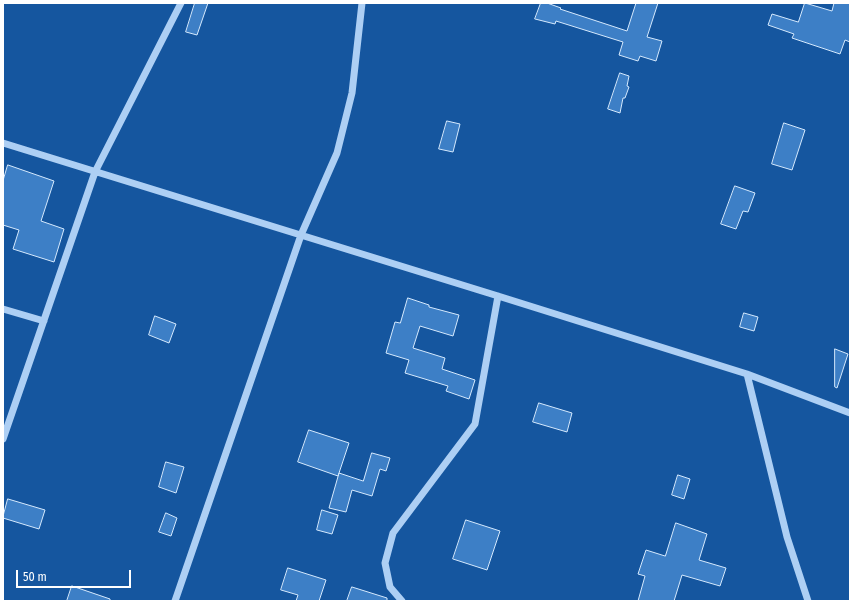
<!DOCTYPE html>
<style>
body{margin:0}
#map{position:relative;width:853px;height:604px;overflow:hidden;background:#15569f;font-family:"Fira Sans Condensed",sans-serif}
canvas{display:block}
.frame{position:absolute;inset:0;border:4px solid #fff;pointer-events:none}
.scale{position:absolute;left:16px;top:570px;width:115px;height:18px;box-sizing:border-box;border:2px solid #fff;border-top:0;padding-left:5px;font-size:12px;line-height:14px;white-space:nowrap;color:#fff;-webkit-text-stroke:3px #15569f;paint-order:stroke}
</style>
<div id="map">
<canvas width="853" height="604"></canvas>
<div class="frame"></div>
<div class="scale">50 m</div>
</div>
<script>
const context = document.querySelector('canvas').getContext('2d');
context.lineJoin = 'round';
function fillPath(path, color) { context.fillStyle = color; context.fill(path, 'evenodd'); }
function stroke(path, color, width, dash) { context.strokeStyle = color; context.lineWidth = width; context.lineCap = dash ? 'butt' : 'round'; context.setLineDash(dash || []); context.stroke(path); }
const building = new Path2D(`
 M195,3H208L197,35L186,32Z
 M541,3H547L561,8L560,9L627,31L636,3H658L647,37L662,41L656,61L640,56L638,61L619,55L623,42L556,21L555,24L535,19Z
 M805,3L832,11L834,3H850V42L845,40L840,54L792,38L794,34L768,25L772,14L798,22Z
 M620,73L629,76L627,86L629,87L625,98H623L620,113L608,109Z
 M447,121L460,124L453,152L439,149Z
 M784,123L805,130L792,170L772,164Z
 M8,165L54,181L41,221L64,229L54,262L13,249L19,230L3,225V181Z
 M735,186L755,193L748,212L743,211L736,229L721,224Z
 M408,298L429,305V307L459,315L453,336L420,326L413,348L445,358L442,369L475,380L469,399L446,391L448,386L405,373L409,360L386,353L395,322L400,323Z
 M744,313L758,317L754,331L740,327Z
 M155,316L176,324L169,343L149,335Z
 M835,349L848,354L837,388L835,387Z
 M539,403L572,413L567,432L533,422Z
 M309,430L349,443L338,476L298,462Z
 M372,453L390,458L386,471L380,469L372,496L352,490L346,512L329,508L339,473L363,481Z
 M166,462L184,467L176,493L159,487Z
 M678,475L690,479L684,499L672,495Z
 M8,499L45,510L39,529L3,518Z
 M322,510L338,515L332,534L317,530Z
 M166,513L177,518L171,536L159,532Z
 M466,520L500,531L487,570L453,559Z
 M676,523L707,534L699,560L726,568L720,586L682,575L674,601H638L645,576L638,574L646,550L665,556Z
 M288,568L326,580L319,601H296L298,595L281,590Z
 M72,586L110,599V601H67Z
 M352,587L387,598V601H347Z`);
fillPath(building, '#3d7fc6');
stroke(building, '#d5e9fd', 1);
stroke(new Path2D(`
 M3,143L498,296L747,374L850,413
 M3,309L44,321
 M747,374L787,537L808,601
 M3,439L95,172L181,3
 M175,601L301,235L337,153L352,93L362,3
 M402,601L390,587L385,563L393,533L475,424L498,296`), '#adcff4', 7);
</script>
